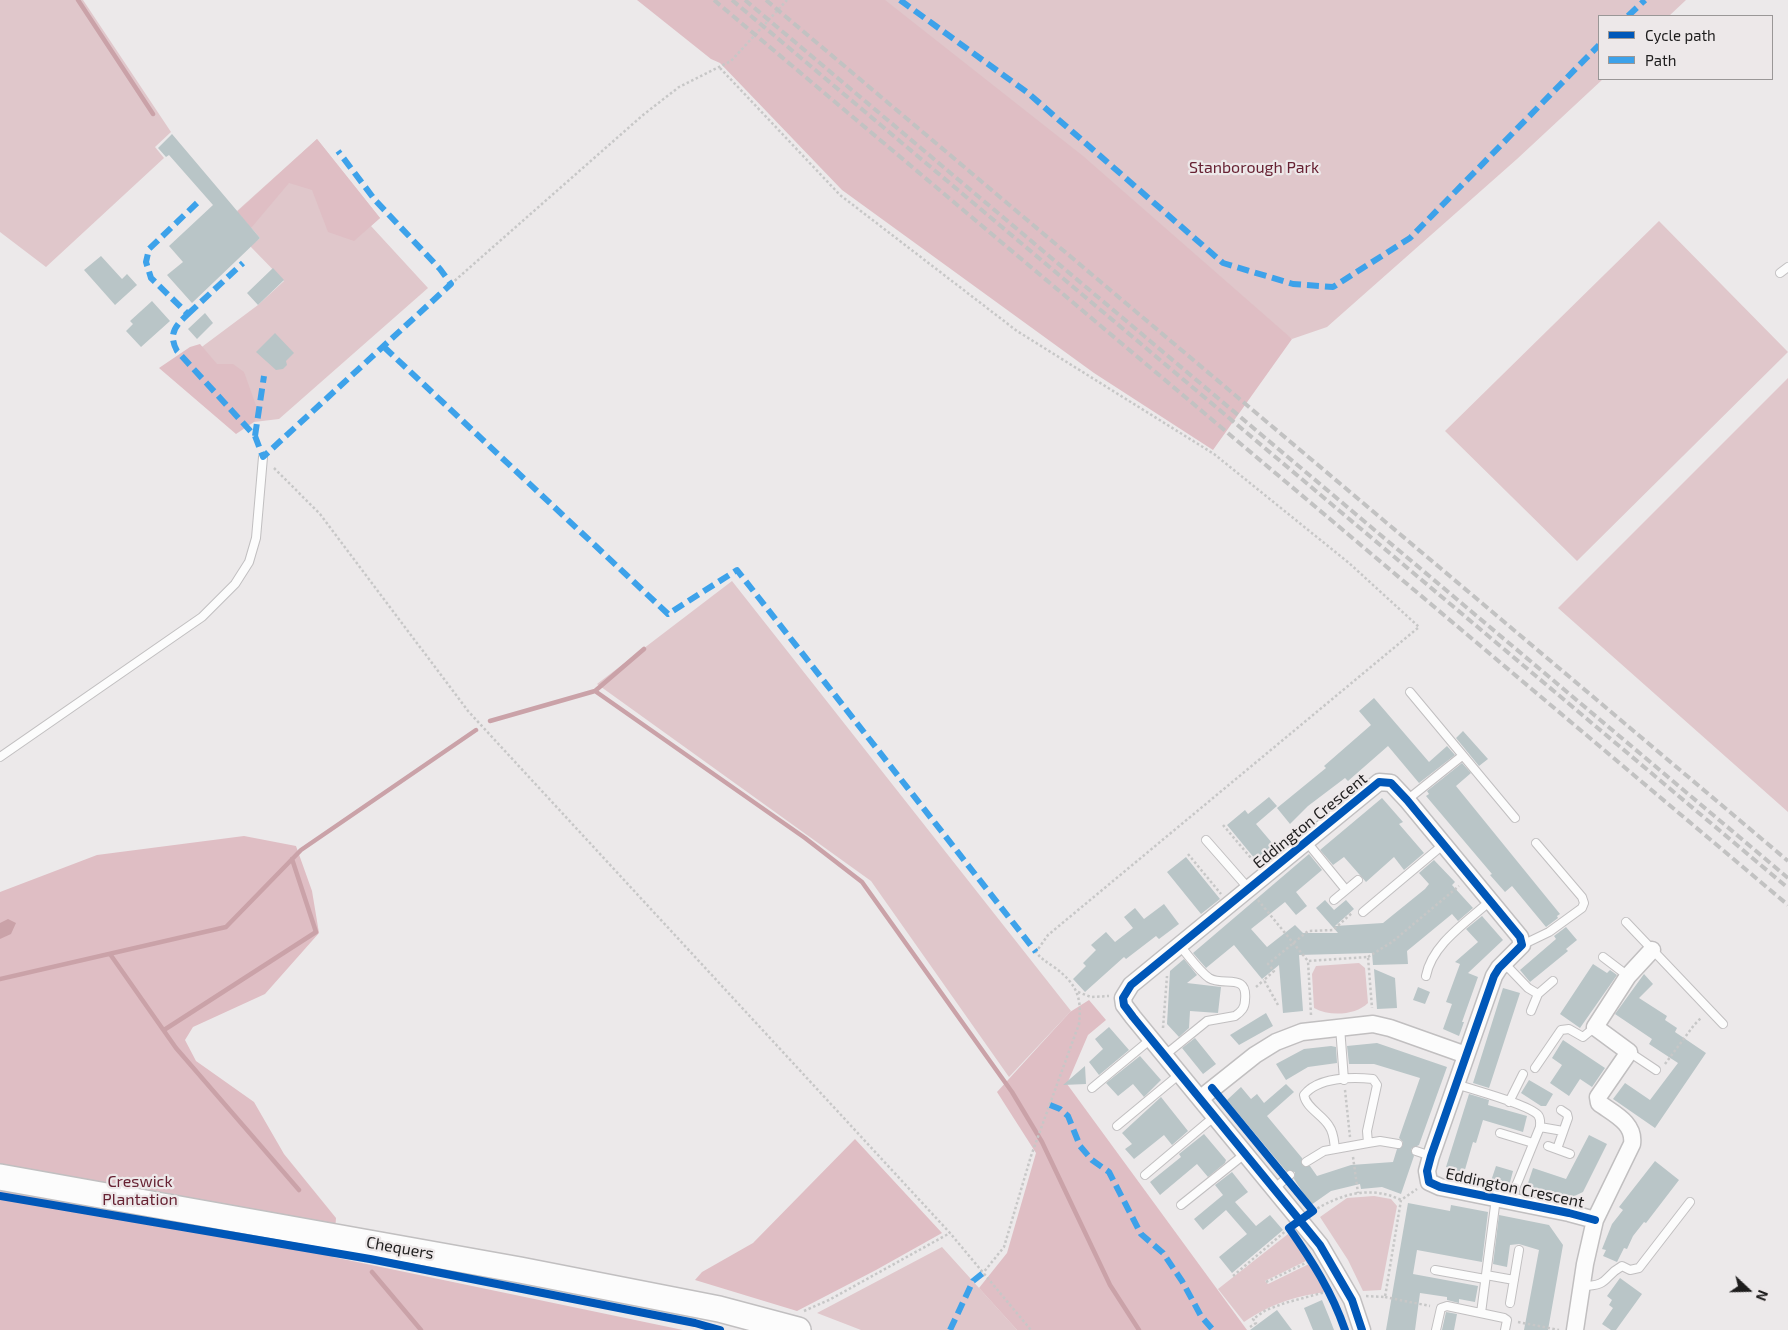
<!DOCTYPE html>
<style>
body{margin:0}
#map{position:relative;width:1788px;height:1330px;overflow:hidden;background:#ece9ea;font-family:"Exo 2",sans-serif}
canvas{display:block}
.legend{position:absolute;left:1598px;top:15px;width:175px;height:65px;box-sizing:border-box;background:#ede8e9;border:1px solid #9a9797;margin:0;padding:6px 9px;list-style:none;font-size:15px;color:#1e1d1d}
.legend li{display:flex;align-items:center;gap:10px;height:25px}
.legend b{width:25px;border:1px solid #9a9797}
.north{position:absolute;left:1723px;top:1265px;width:50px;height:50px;-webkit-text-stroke:4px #ede8e9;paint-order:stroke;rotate:111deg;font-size:14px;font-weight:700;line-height:20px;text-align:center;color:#1e1d1d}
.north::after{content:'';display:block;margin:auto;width:18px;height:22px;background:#1e1d1d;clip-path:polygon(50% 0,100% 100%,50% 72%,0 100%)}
</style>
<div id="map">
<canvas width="1788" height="1330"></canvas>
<ul class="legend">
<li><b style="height:6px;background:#0057b8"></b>Cycle path</li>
<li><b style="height:6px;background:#3da2ea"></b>Path</li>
</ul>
<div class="north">N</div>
</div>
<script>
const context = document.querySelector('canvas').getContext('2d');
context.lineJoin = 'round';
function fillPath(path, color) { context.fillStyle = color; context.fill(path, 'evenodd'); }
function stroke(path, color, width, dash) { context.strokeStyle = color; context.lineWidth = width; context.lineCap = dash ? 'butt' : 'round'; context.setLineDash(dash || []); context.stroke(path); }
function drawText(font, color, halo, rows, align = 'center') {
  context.font = font + ' "Exo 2",sans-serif'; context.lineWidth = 4.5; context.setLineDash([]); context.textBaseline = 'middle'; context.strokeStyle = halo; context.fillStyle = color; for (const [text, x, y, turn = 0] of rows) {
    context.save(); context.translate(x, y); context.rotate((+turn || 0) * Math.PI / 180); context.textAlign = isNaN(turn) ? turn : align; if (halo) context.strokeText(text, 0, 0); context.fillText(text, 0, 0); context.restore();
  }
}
fillPath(new Path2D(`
 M0,0H83L171,132L155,147L164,158L46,267L0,232Z
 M787,0H1686L1669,16H1599V79H1603L1517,159L1327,327L1292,339Z
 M317,139L380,218L371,226L428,288L279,419L254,422L191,355L258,305L284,281L250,246L260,238L237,211Z
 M1659,221L1788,352L1577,561L1445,431Z
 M1788,378V812L1558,608Z
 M732,581L1071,1011L1009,1077L871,881L597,684Z
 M1359,963L1365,968L1368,1003C1356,1015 1330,1017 1314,1008L1312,974L1316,966Z
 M1374,1196L1391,1199L1397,1206L1381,1290L1363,1291L1348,1260L1320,1217L1347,1198Z
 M1288,1234L1308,1260L1265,1281L1268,1284L1309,1264L1325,1292C1292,1297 1271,1304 1244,1322L1218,1289Z
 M942,1247L1017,1330H861L817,1313Z`), '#e0c7cb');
fillPath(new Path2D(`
 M637,0H885L1083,156L1292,339L1213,450L1094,373L842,190L720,63L711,59Z
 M317,139L380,218L354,241L328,232L312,190L289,183L251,228L237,212Z
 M200,344L217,364H233L244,372L258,411L254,422L236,434L159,368L190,347Z
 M244,836L296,846L312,891L319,933L265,994L193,1027L185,1040L196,1061L254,1102L284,1154L336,1218L333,1257L683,1330H0V892L97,855Z
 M1089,1000L1106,1020L1088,1035L1067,1084L1247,1330H1017L979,1288L1007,1253L1036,1153L997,1092L1070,1012Z
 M855,1139L942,1233L876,1270L797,1311L695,1280L702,1272L753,1243Z`), '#dfbec4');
fillPath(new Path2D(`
 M8,919L16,923L11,934L0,939V923Z`), '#caa2a8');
stroke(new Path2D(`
 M78,0L153,114
 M595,691L644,649
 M490,721L595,691L805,838L862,882L1012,1092L1042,1142L1110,1285L1139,1330
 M110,954L176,1048L299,1190
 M0,979L226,927L301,850L476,730
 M164,1030L316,932L292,859
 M372,1272L421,1330`), '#caa2a8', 4.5);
fillPath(new Path2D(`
 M172,134L260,238L192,303L167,275L183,262L169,246L213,205L169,155L166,157L158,148Z
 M101,256L122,279L127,274L137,285L115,305L84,270Z
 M273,268L284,280L258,305L247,293Z
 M152,301L170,321L141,347L126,331L133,324L130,321Z
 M205,313L213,323L197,339L188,329Z
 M275,333L294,353L286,361L287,365L283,369L276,370L256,352Z
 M1374,698L1429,762L1447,746L1455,755L1419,783L1388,746L1348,781L1345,778L1308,806L1290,824L1277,808L1326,768L1324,766L1371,725L1359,711Z
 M1463,731L1488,759L1479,766L1456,738Z
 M1462,763L1471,773L1456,786L1560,914L1557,916L1558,918L1546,927L1512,886L1505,892L1490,875L1492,874L1426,796L1429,794L1427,791Z
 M1269,797L1277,806L1256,824L1278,850L1260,865L1227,825L1245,810L1248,814Z
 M1382,798L1403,822L1399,824L1424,853L1404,870L1394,857L1366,882L1344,857L1333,865L1320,850Z
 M1309,854L1322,870L1296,892L1307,906L1296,915L1285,902L1251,929L1267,947L1295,925L1303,933H1338L1316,908L1325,900L1334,910L1346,900L1354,909L1335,926L1383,923L1425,889L1429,884L1419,873L1434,860L1455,882L1452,885L1473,908L1458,921L1452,914L1407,951L1408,964L1373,965L1372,953L1299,955L1303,1011L1283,1013L1279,965L1262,979L1234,945L1206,968L1193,953Z
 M1186,857L1220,899L1201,914L1167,872Z
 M1164,904L1179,924L1159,939L1156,936L1126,959L1124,957L1085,992L1073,979L1086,966L1083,963L1096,950L1091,945L1106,932L1115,942L1133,928L1124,917L1135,908L1144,919Z
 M1482,916L1503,940L1468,973L1478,977L1462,1022H1464L1459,1036L1443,1029L1452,1004L1446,1002L1460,964L1455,962L1478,942L1466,929Z
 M1566,927L1577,940L1566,949L1568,951L1530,982L1520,970L1556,939L1554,936Z
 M1184,959L1197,975L1187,983L1221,987L1218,1013L1190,1011L1189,1028L1179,1037L1167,1024L1170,971Z
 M1593,964L1607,973L1610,970L1617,975L1580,1028L1560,1014Z
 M1374,969L1395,978L1397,1008L1377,1009Z
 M1644,974L1653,984L1639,998L1667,1016L1665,1020L1677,1028L1675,1032L1706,1053L1655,1128L1613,1099L1625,1083L1650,1100L1678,1063L1649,1044L1652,1039L1615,1014Z
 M1418,987L1430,992L1425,1004L1413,1000Z
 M1503,988L1520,993L1489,1088L1473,1083Z
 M1266,1013L1273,1026L1239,1045L1230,1035Z
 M1109,1027L1129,1050L1099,1075L1089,1062L1103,1049L1095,1039Z
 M1195,1038L1216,1064L1203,1074L1182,1048Z
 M1563,1040L1605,1068L1592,1087L1580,1079L1569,1096L1550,1083L1562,1065L1552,1058Z
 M1377,1043L1447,1067L1419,1145L1411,1149L1414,1156L1401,1194L1382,1187L1361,1189L1360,1184L1331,1191L1311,1205L1294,1179L1295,1172L1286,1171L1227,1100L1241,1087L1251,1099L1257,1094L1264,1103L1286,1084L1294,1092L1267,1116L1302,1158V1165L1310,1166L1317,1176L1351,1165L1393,1162L1397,1149L1403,1145V1142L1399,1138L1420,1078L1374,1064H1349L1347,1046Z
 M1331,1046L1336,1047L1337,1063L1308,1067L1286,1080L1276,1064L1304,1049Z
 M1140,1056L1161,1080L1144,1097L1133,1084L1118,1096L1106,1083Z
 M1085,1066L1086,1084L1063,1085Z
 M1529,1080L1553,1094L1546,1106H1541L1521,1093Z
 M1469,1094L1489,1100L1488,1105L1527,1116L1523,1132L1483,1120L1476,1143L1473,1142L1464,1173L1446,1167Z
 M1161,1097L1188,1131L1172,1145L1164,1135L1134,1159L1125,1149L1132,1144L1122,1133Z
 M1204,1134L1226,1160L1225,1163L1208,1177L1197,1164L1160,1195L1150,1182L1181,1157L1179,1154Z
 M1589,1135L1607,1144L1583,1192L1566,1200L1527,1186L1533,1168L1566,1179Z
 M1655,1161L1679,1180L1646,1223L1644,1222L1633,1236L1627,1249L1624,1248L1617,1262L1603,1256L1606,1250L1602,1249L1612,1224L1623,1210L1619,1207Z
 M1496,1166L1513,1171L1509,1186L1491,1181Z
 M1232,1172L1248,1192L1235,1202L1256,1226L1270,1215L1283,1230L1232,1273L1219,1257L1247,1234L1226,1210L1203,1230L1194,1219L1223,1195L1215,1185Z
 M1408,1203L1450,1211L1451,1205L1488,1212L1482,1262L1417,1250L1413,1274L1478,1286L1475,1302L1459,1299V1303L1447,1300V1297L1420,1293L1415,1330H1386Z
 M1499,1215L1549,1225L1563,1245L1548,1330H1524L1539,1250L1519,1244L1510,1245L1507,1267L1493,1264Z
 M1620,1278L1642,1294L1616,1330H1611L1602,1324L1613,1308L1609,1305L1612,1300L1607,1296Z
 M1322,1300L1329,1317L1334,1330H1313L1304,1308Z
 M1277,1310L1292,1330H1250Z
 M1446,1312L1457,1314L1454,1330H1442Z`), '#b9c5c7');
const lane = new Path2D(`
 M1780,273L1788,267
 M1410,692L1515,818
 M0,757L202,617L235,584L249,562L256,538L263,457
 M1407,800L1462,756
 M1206,840L1249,889
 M1306,841L1346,890
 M1334,900L1358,880
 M1363,912L1444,844
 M1626,922L1723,1024
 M1522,945L1549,932L1582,908L1584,903L1582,897L1536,843
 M1603,957L1628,976
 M1504,963L1528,988L1538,994
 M1426,976C1432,944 1467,922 1490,901
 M1531,1011L1538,994L1553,981
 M1340,1027L1344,1080
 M1629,1052L1656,1070
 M1165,1055L1207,1021L1235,1016C1241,1012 1245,1008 1245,1000C1248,972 1223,987 1209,978C1198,970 1189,956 1180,946
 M1535,1068L1561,1030L1569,1029L1583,1037L1595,1027
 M1456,1084C1473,1090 1528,1104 1538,1115C1541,1119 1540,1122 1540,1127L1516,1186L1513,1201
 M1092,1088L1151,1039
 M1509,1102L1523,1074
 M1117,1126L1181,1073
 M1540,1127L1563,1131
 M1500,1133L1533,1143
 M1368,1143L1335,1149C1334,1141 1334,1133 1329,1126C1323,1115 1306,1108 1304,1095C1318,1077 1352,1077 1373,1079L1377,1085L1367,1131L1368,1143L1380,1141L1398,1144
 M1548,1146L1570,1154
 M1557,1149L1568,1118L1567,1114L1561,1110
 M1416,1151L1431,1156
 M1306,1162L1324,1151L1335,1149
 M1145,1175L1215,1116
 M1275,1188L1290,1175
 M1181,1205L1246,1153
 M1435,1270L1485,1279
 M1486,1275L1514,1280
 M1581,1286C1611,1286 1602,1277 1622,1266L1630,1270L1639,1268L1690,1202
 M1510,1303L1519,1250
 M1481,1313L1496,1198
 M1436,1330L1441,1308L1447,1306L1504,1318L1507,1320L1505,1330`);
const street = new Path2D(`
 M1201,1098L1255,1055L1276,1042L1302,1032L1373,1024L1390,1028L1466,1055
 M1362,1330L1352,1300L1320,1245L1133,1017L1124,1005L1123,998L1131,985L1379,782L1391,783L1407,800L1520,937L1522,945L1499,968L1494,976L1431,1156L1427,1171L1429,1182L1440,1187L1569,1213L1595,1220
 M1575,1330L1585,1264L1595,1220L1632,1144C1635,1123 1614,1114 1599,1103L1598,1097L1629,1052L1595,1027L1628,976L1652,950`);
const primary = new Path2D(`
 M0,1177L520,1270L719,1309L798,1330`);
stroke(lane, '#c1bfc0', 10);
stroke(street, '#c1bfc0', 19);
stroke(primary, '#c1bfc0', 28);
stroke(new Path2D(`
 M720,68L840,195L1017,331L1214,454L1349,563L1419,627L1048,935L1036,952C1042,960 1047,962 1054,967C1077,984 1082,997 1079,1024L1031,1156L1004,1247L983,1273
 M451,284L643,115L679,87L731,61L787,0
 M274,468L320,514L468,711L950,1233L1031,1330
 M1223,825L1256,864
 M1188,854L1221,894
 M1258,900L1308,961
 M1368,957L1392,942L1459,886
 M1256,987L1264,980
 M1078,992L1091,997L1109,996
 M1278,1005L1264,980L1274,971L1268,964L1308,931L1333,930L1352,913
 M1311,1015L1308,961L1368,957L1372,1008
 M1163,1028L1167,976
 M1665,1064L1694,1025L1702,1017
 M1345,1090L1350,1137
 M1353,1157L1358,1193
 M1313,1211C1341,1194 1370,1185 1401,1200
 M1233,1276L1288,1229
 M1266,1282L1312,1260
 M1366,1296L1385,1297L1401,1200L1417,1189
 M1385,1297L1430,1306
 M804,1311L829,1300L950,1233
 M1518,1322L1559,1330
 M1250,1327L1256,1323L1253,1319L1266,1310L1285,1303L1329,1291`), '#c7c7c7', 2.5, [2.5, 2.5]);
stroke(lane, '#fcfcfc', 8);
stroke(street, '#fcfcfc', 16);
stroke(primary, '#fcfcfc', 25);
stroke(new Path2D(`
 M714,0L1788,905
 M732,0L1788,888
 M745,0L1788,878
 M766,0L1788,861`), '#c2c2c2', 4, [8, 4]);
stroke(new Path2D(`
 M900,0L1028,93L1223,263L1293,284L1333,287L1410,238L1599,45
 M1628,16L1645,0
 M197,203L149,249L146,262L151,278L188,314C175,326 168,334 177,351L255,436L263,457L451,284L440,269L375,200L338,151
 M188,314L243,263
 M384,347L668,614L737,570L1036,952
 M255,436L264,376
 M1050,1105L1060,1109L1068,1116L1080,1146L1092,1160L1109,1172L1141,1234L1163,1253L1182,1281L1201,1316L1213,1330
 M950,1330L973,1281L983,1273`), '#3da2ea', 6, [12, 6]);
stroke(new Path2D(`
 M1212,1088L1313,1211L1289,1228C1312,1261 1332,1292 1345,1330
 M0,1196L370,1259L695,1323L720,1330
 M1362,1330L1352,1300L1320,1245L1133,1017L1124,1005L1123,998L1131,985L1379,782L1391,783L1407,800L1520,937L1522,945L1499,968L1494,976L1431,1156L1427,1171L1429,1182L1440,1187L1569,1213L1595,1220`), '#0057b8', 8);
drawText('16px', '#672233', '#ede8e9', [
 ["Stanborough Park",1254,168],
 ["Creswick",140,1182],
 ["Plantation",140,1200]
]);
drawText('16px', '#1e1d1d', '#ede8e9', [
 ["Eddington Crescent",1310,821,-39],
 ["Eddington Crescent",1515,1188,12],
 ["Chequers",400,1248,10]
]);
</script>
